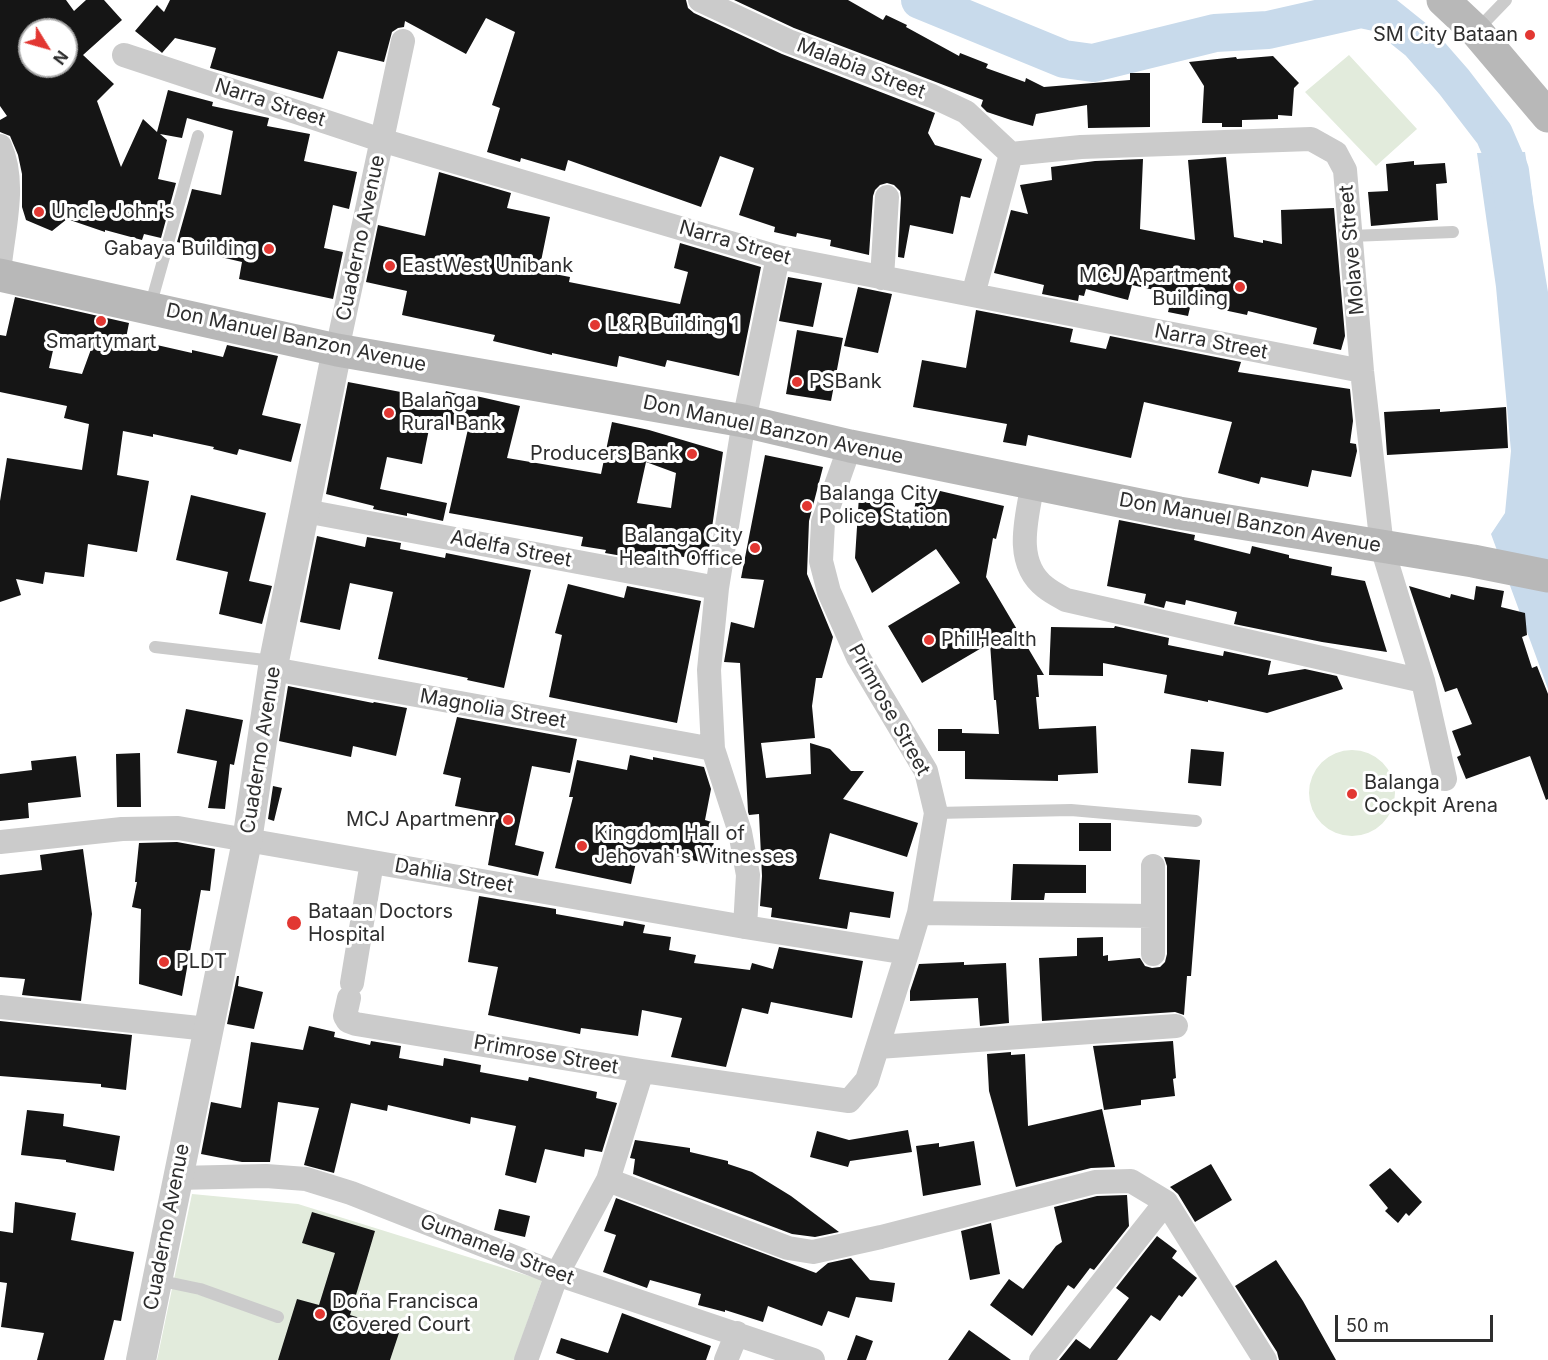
<!DOCTYPE html>
<meta charset="utf-8">
<style>
body{margin:0}
#map{position:relative;width:1548px;height:1360px;overflow:hidden;background:#fff;font-family:Inter,sans-serif}
canvas{display:block}
.north{position:absolute;left:18px;top:18px;width:60px;height:60px;box-sizing:border-box;background:#fff;border:2px solid #ababab;border-radius:50%;rotate:127deg;font-size:16px;font-weight:700;line-height:24px;text-align:center;color:#2e2e2e}
.north::after{content:'';display:block;margin:auto;width:21px;height:27px;background:#e23732;clip-path:polygon(50% 0,100% 100%,50% 72%,0 100%)}
.scale{position:absolute;left:1335px;top:1315px;width:158px;height:27px;box-sizing:border-box;border:3px solid #2e2e2e;border-top:0;padding-left:8px;font-size:18px;line-height:21px;white-space:nowrap;color:#2e2e2e;-webkit-text-stroke:4px #fff;paint-order:stroke}
</style>
<div id="map">
<canvas width="1548" height="1360"></canvas>
<div class="north">N</div>
<div class="scale">50 m</div>
</div>
<script>
const context = document.querySelector('canvas').getContext('2d');
context.lineJoin = 'round';
function fillPath(path, color) { context.fillStyle = color; context.fill(path, 'evenodd'); }
function stroke(path, color, width, dash) { context.strokeStyle = color; context.lineWidth = width; context.lineCap = dash ? 'butt' : 'round'; context.setLineDash(dash || []); context.stroke(path); }
function drawText(font, color, halo, rows, align = 'center') {
  context.font = font + ' Inter,sans-serif'; context.lineWidth = 6; context.setLineDash([]); context.textBaseline = 'middle'; context.strokeStyle = halo; context.fillStyle = color; for (const [text, x, y, turn = 0] of rows) {
    context.save(); context.translate(x, y); context.rotate((+turn || 0) * Math.PI / 180); context.textAlign = isNaN(turn) ? turn : align; if (halo) context.strokeText(text, 0, 0); context.fillText(text, 0, 0); context.restore();
  }
}
fillPath(new Path2D(`
 M1349,55L1417,129L1376,166L1305,92Z
 M1309 793a43 43 0 1 1 86 0a43 43 0 1 1-86 0Z
 M192,1194L298,1204L542,1280L514,1360H157Z`), '#e2ebdc');
fillPath(new Path2D(`
 M1525,152L1548,292V689L1491,534L1505,513L1511,451L1496,287L1477,153Z`), '#c8daeb');
stroke(new Path2D(`
 M920,0L1064,59L1093,63L1215,33L1268,30L1361,9L1384,14L1419,42L1454,82L1494,134L1510,171L1514,202`), '#c8daeb', 38);
fillPath(new Path2D(`
 M0,0H66L74,11L86,0H104L122,20L83,55L114,84L97,101L121,167L143,119L157,132L168,90L213,102L212,106L269,118L267,126L310,134L304,161L357,172L349,209L333,205L324,248L343,252L333,299L239,279L242,262L195,251L196,246L177,242L192,189L221,195L233,131L187,118L182,138L160,134L167,140L158,179L176,183L161,238L144,234L142,240L105,230V232L67,219L52,231L26,220L22,207V174L18,155L10,136L0,132V120L7,116L0,106ZM30,30H66V66H30Z
 M170,0H686L688,8L694,13L782,54L935,113L928,133L935,145L982,159L970,198L961,196L953,234L910,225L904,258L898,257L901,198L900,191L894,185L887,183L880,185L875,190L873,196L869,255L830,246L831,240L797,233L796,237L774,232L775,227L739,215L754,168L720,156L701,207L568,160L565,171L521,158L520,162L487,152L500,108L492,105L515,32L486,18L466,54L405,21L404,27L398,28L392,32L384,62L338,51L323,99L210,68L216,48L175,38L162,53L161,52L135,31L157,5L164,12Z
 M734,0H848L883,20L886,15L907,25L906,27L959,56L960,53L988,64L986,68L1025,82L1026,78L1044,87L1130,80V73H1150V127L1088,128L1087,105L1036,114L1033,126L1011,120L987,112L981,106L983,100L794,28Z
 M1273,56L1299,83L1294,88L1292,116L1278,115V119L1242,120V127H1222V123H1202L1204,86L1189,62L1236,57L1237,59Z
 M1226,157L1234,237L1263,243V240L1282,244L1281,210L1334,208L1345,336L1341,350L1313,344L1317,328L1248,311L1247,315L1191,303L1188,316L1168,312L1172,294L1132,285L1128,300L1086,289L1084,296L1079,295L1078,301L1042,294L1044,285L994,273L1011,210L1028,214L1020,185L1052,180L1051,167L1095,161L1143,159L1140,229L1195,240L1188,160Z
 M1414,161V165L1445,163L1447,183L1436,184L1438,220L1371,226L1368,192L1388,191L1386,164Z
 M439,172L511,193L507,208L550,217L539,271L570,277L569,282L680,304L688,272L674,268L680,243L761,267L739,376L667,360L665,367L619,356L617,367L552,353V355L493,341L495,335L402,315L407,291L366,282L378,225L425,236Z
 M788,277L822,283L813,327L779,321Z
 M858,287L892,294L878,353L844,346Z
 M15,297L129,323L126,338L192,353V350L223,357L227,345L278,356L262,415L301,424L291,462L239,449L237,455L213,449L214,447L153,434V437L123,431L117,475L149,481L137,552L88,544L84,577L45,572L43,584L16,579L21,595L0,602V501L7,458L82,470L89,424L64,418L67,406L0,392V335L6,336ZM57,333L94,341L82,374L49,368Z
 M976,310L1073,329L1070,342L1106,349L1110,336L1241,362L1238,372L1350,389L1353,421L1350,443L1356,444L1357,451L1351,477L1312,470L1308,487L1261,477L1259,484L1218,473L1232,422L1144,402L1131,458L1028,435L1026,446L1003,442L1007,424L913,407L922,360L966,368Z
 M797,330L843,338L831,401L786,394Z
 M348,382L443,400L446,391L475,399L476,396L520,406L507,458L601,474L612,422L649,430L723,452L707,562L664,553L663,563L605,553L606,550L581,546L583,537L449,513L468,429L431,419L422,464L387,457L380,489L447,503L443,521L407,513V516L373,509L374,506L326,494ZM646,462L676,473L671,508L637,503Z
 M1506,407L1508,448L1387,455L1384,412L1440,409V412Z
 M765,455L823,467L809,521L807,574L833,637L822,678H816L812,706L815,738L761,743L766,778L811,774L810,743L830,749L851,771H864L843,799L918,823L907,857L830,833L819,879L894,892L890,918L850,912L847,929L771,917L772,908L760,906L762,876L759,814L749,815L748,812L740,663L724,662L731,622L754,628L764,580L741,578Z
 M881,486L910,529L919,486L1004,506L996,539L993,538L986,577L1044,675H1037L1039,697H1036L1039,729L1096,726L1098,773L1058,775V781L965,779V751H938V729H962V733L999,734L996,700H994L990,643L922,683L888,626L960,583L936,549L872,593L855,558L859,496Z
 M191,495L266,513L249,581L272,586L262,624L219,614L228,572L176,560Z
 M1119,520L1195,535L1194,540L1250,554L1252,546L1289,555V558L1332,567L1331,575L1365,581L1387,652L1322,642L1234,624L1237,612L1186,600L1185,605L1166,601L1164,608L1144,603L1146,594L1107,586Z
 M317,536L365,547L367,537L401,543L400,549L445,558L446,553L531,570L504,688L467,680L468,678L378,659L393,592L350,583L340,630L300,622Z
 M568,584L624,598L627,586L701,601L677,723L549,697L562,635L555,633Z
 M1409,586L1450,598L1451,594L1474,600L1476,586L1504,591L1501,607L1525,613L1527,635L1522,637L1532,668L1537,666L1548,694V799L1546,800L1530,756L1466,779L1457,757L1461,755L1452,731L1472,724L1457,688L1445,692Z
 M1115,626L1169,638L1168,645L1223,656L1224,651L1271,661L1268,675L1305,669L1337,676L1343,689L1267,713L1208,700V702L1164,693L1167,675L1103,663V676L1049,675L1051,627L1114,628Z
 M288,686L373,703L374,702L407,708L396,756L353,746L351,757L279,741Z
 M186,709L243,720L234,765L230,764L225,809L208,808L217,761L177,753Z
 M457,717L577,739L570,773L532,766L515,845L544,852L538,876L488,865L497,814L455,806L461,778L443,774Z
 M1191,749L1224,752L1221,786L1188,783Z
 M140,753L141,807H117L116,754Z
 M630,755L653,760V757L704,767L711,789L705,820L718,824L709,864L647,849L645,856L638,854L631,884L555,868L573,797H569L577,760L627,770Z
 M76,756L81,797L28,803L29,818L0,821V774L32,770L31,761Z
 M273,786L282,788L274,821L268,819Z
 M1079,823H1111V851H1079Z
 M177,842L215,849L210,891L201,890L182,996L139,984L141,909L132,907L137,882H135L139,843Z
 M83,849L92,914L81,1001L22,995L25,979L0,977V875L42,870L40,855Z
 M1164,857L1200,860L1191,976H1187L1184,1015L1175,1012L1042,1021L1039,958L1077,956V938L1103,937V956L1108,955V961L1140,958L1145,966L1152,968L1160,967L1165,962L1167,954V866Z
 M1013,864L1086,865V893H1045L1044,900H1011Z
 M479,896L556,909V914L623,926L624,921L645,925L643,933L671,937L669,950L696,955L694,963L750,970L752,963L773,969L779,947L863,961L852,1018L771,1002L768,1014L742,1008L726,1067L671,1057L682,1018L642,1010L638,1036L581,1028L580,1034L488,1015L498,967L468,962Z
 M964,962V965L1006,963L1009,1023L980,1026L978,998L910,1001V991L919,964Z
 M237,976H239L238,986L263,992L254,1029L227,1024Z
 M0,1021L132,1035L126,1090L101,1087V1084L0,1076Z
 M309,1026L335,1032L334,1037L370,1045L371,1041L401,1046L399,1058L443,1066L444,1058L481,1065L480,1072L528,1081L529,1077L597,1092L596,1098L617,1103L602,1152L585,1149L584,1157L545,1149L536,1183L505,1175L516,1126L471,1117L470,1124L388,1105L387,1111L351,1103L334,1173L304,1165L319,1108L278,1102L270,1162H242L201,1154L211,1102L241,1108L251,1042L303,1050Z
 M1173,1041L1176,1078L1173,1079L1175,1096L1141,1100V1105L1104,1110L1093,1046Z
 M1011,1052V1055L1025,1054L1028,1126L1102,1109L1115,1167L1091,1168L1016,1187L989,1091L987,1054Z
 M27,1110L64,1114L63,1126L120,1136L114,1171L66,1162V1160L21,1155Z
 M908,1130L912,1152L850,1161L848,1167L810,1157L817,1131L849,1140Z
 M635,1140L690,1148V1152L728,1161V1164L752,1172L791,1196L839,1232L815,1237L792,1234L633,1174L635,1159L630,1158Z
 M974,1141L981,1185L923,1196L916,1146L939,1143V1147Z
 M1211,1164L1232,1200L1195,1222L1178,1194L1170,1187Z
 M1390,1168L1422,1202L1409,1216L1406,1213L1398,1223L1385,1211L1388,1208L1369,1185Z
 M1127,1195L1129,1226L1094,1270L1090,1268L1074,1289L1068,1285L1032,1336L990,1305L1009,1279L1023,1289L1056,1246L1062,1242L1054,1207L1097,1196Z
 M616,1198L816,1273L828,1263L851,1258L870,1280L895,1283L892,1302L856,1297L849,1318L828,1311L822,1326L768,1306L763,1322L725,1310V1312L698,1305L701,1294L650,1280L647,1288L603,1272L616,1235L604,1231Z
 M15,1202L76,1213L71,1240L134,1252L121,1321L114,1320L104,1360H37L44,1333L1,1327L7,1283L0,1282V1231L13,1233Z
 M499,1209L530,1216L525,1237L494,1230Z
 M312,1212L375,1231L350,1315L400,1330L390,1360H278L297,1299L319,1305L335,1253L302,1243Z
 M991,1223L1000,1274L970,1280L961,1231Z
 M1157,1236L1177,1251L1172,1258L1197,1278L1182,1297L1179,1295L1160,1321L1151,1315L1117,1360H1059L1076,1339L1090,1349L1129,1298L1116,1288Z
 M1276,1260L1303,1301L1336,1360H1279L1277,1352L1235,1286Z
 M622,1313L711,1346L706,1360H576L556,1353L561,1338L608,1353Z
 M969,1330L1011,1360H948Z
 M856,1335L873,1341L866,1360H847Z`), '#151515');
stroke(new Path2D(`
 M1477,30L1506,0
 M1351,236L1453,232
 M150,307L198,136
 M155,647L273,661
 M936,813L1071,810L1196,821
 M157,1280L200,1289L278,1317`), '#cbcbcb', 12);
stroke(new Path2D(`
 M700,0L788,41L932,96L966,112L1011,154
 M124,55L381,140L778,257L1362,371
 M0,146C16,182 4,226 0,264
 M1011,154L1081,147L1311,139L1336,153L1345,170L1362,371L1382,547L1423,681L1445,779
 M882,278L887,197
 M973,295L1011,154
 M337,350L403,41
 M1033,483C1027,517 1013,562 1045,587C1051,592 1059,596 1066,600L1423,681
 M305,511L717,588
 M273,669L713,749
 M0,842L122,829L178,828L745,927L907,953
 M1153,866V954
 M919,913L1153,916
 M745,927L748,875L740,832L713,749L709,670L717,588L744,421L778,257
 M352,983L372,862
 M349,998L345,1016L348,1021L356,1024L642,1071L849,1101L867,1080L907,953L919,913L936,813L926,771L858,657L829,592L821,561L823,522L850,446
 M0,1007L208,1029
 M878,1047L1176,1026
 M176,1178L266,1176L306,1179L351,1193L557,1274L813,1360
 M608,1180L788,1248L813,1252L881,1237L1095,1182L1131,1181L1166,1202L1265,1360
 M526,1360L557,1274L608,1180L642,1071
 M726,1360L737,1333
 M1041,1360L1166,1202`), '#cbcbcb', 24);
stroke(new Path2D(`
 M141,1360L247,841L274,661L337,350`), '#cbcbcb', 30);
stroke(new Path2D(`
 M1443,0L1476,31L1548,116
 M0,275L337,350L744,421L850,446L1179,513L1473,561L1548,576`), '#b8b8b8', 33);
for (const [x, y, r, color] of [
 [1530,35,6,"#e23732"],
 [39,212,6,"#e23732"],
 [269,249,6,"#e23732"],
 [390,266,6,"#e23732"],
 [1240,287,6,"#e23732"],
 [101,321,6,"#e23732"],
 [595,325,6,"#e23732"],
 [797,382,6,"#e23732"],
 [389,413,6,"#e23732"],
 [692,454,6,"#e23732"],
 [807,506,6,"#e23732"],
 [755,548,6,"#e23732"],
 [929,640,6,"#e23732"],
 [1352,794,6,"#e23732"],
 [508,820,6,"#e23732"],
 [582,846,6,"#e23732"],
 [294,923,8,"#e23732"],
 [164,962,6,"#e23732"],
 [320,1314,6,"#e23732"]
]) { const dot = new Path2D(); dot.arc(x, y, r, 0, 2 * Math.PI); context.fillStyle = color; context.fill(dot); stroke(dot, '#fff', 2); }
drawText('20px', '#2e2e2e', '#fff', [
 ["SM City Bataan",1518,35,"right"],
 ["Uncle John's",51,212],
 ["Gabaya Building",257,249,"right"],
 ["EastWest Unibank",402,266],
 ["MCJ Apartment",1228,276,"right"],
 ["Building",1228,299,"right"],
 ["L&R Building 1",607,325],
 ["Smartymart",101,342,"center"],
 ["PSBank",809,382],
 ["Balanga",401,401],
 ["Rural Bank",401,424],
 ["Producers Bank",680,454,"right"],
 ["Balanga City",819,494],
 ["Police Station",819,517],
 ["Balanga City",743,536,"right"],
 ["Health Office",743,559,"right"],
 ["PhilHealth",941,640],
 ["Balanga",1364,783],
 ["Cockpit Arena",1364,806],
 ["MCJ Apartmenr",496,820,"right"],
 ["Kingdom Hall of",594,834],
 ["Jehovah's Witnesses",594,857],
 ["Bataan Doctors",308,912],
 ["Hospital",308,935],
 ["PLDT",176,962],
 ["Doña Francisca",332,1302],
 ["Covered Court",332,1325]
], 'left');
drawText('20px', '#2e2e2e', '#fff', [
 ["Malabia Street",861,69,21],
 ["Narra Street",270,103,18],
 ["Cuaderno Avenue",361,238,-78],
 ["Narra Street",735,243,16],
 ["Molave Street",1352,250,-95],
 ["Don Manuel Banzon Avenue",296,338,12],
 ["Narra Street",1211,342,11],
 ["Don Manuel Banzon Avenue",773,430,12],
 ["Don Manuel Banzon Avenue",1250,523,10],
 ["Adelfa Street",511,549,11],
 ["Magnolia Street",493,709,10],
 ["Primrose Street",889,710,61],
 ["Cuaderno Avenue",261,750,-81],
 ["Dahlia Street",454,876,10],
 ["Primrose Street",546,1055,10],
 ["Cuaderno Avenue",167,1227,-79],
 ["Gumamela Street",497,1250,21]
]);
</script>
